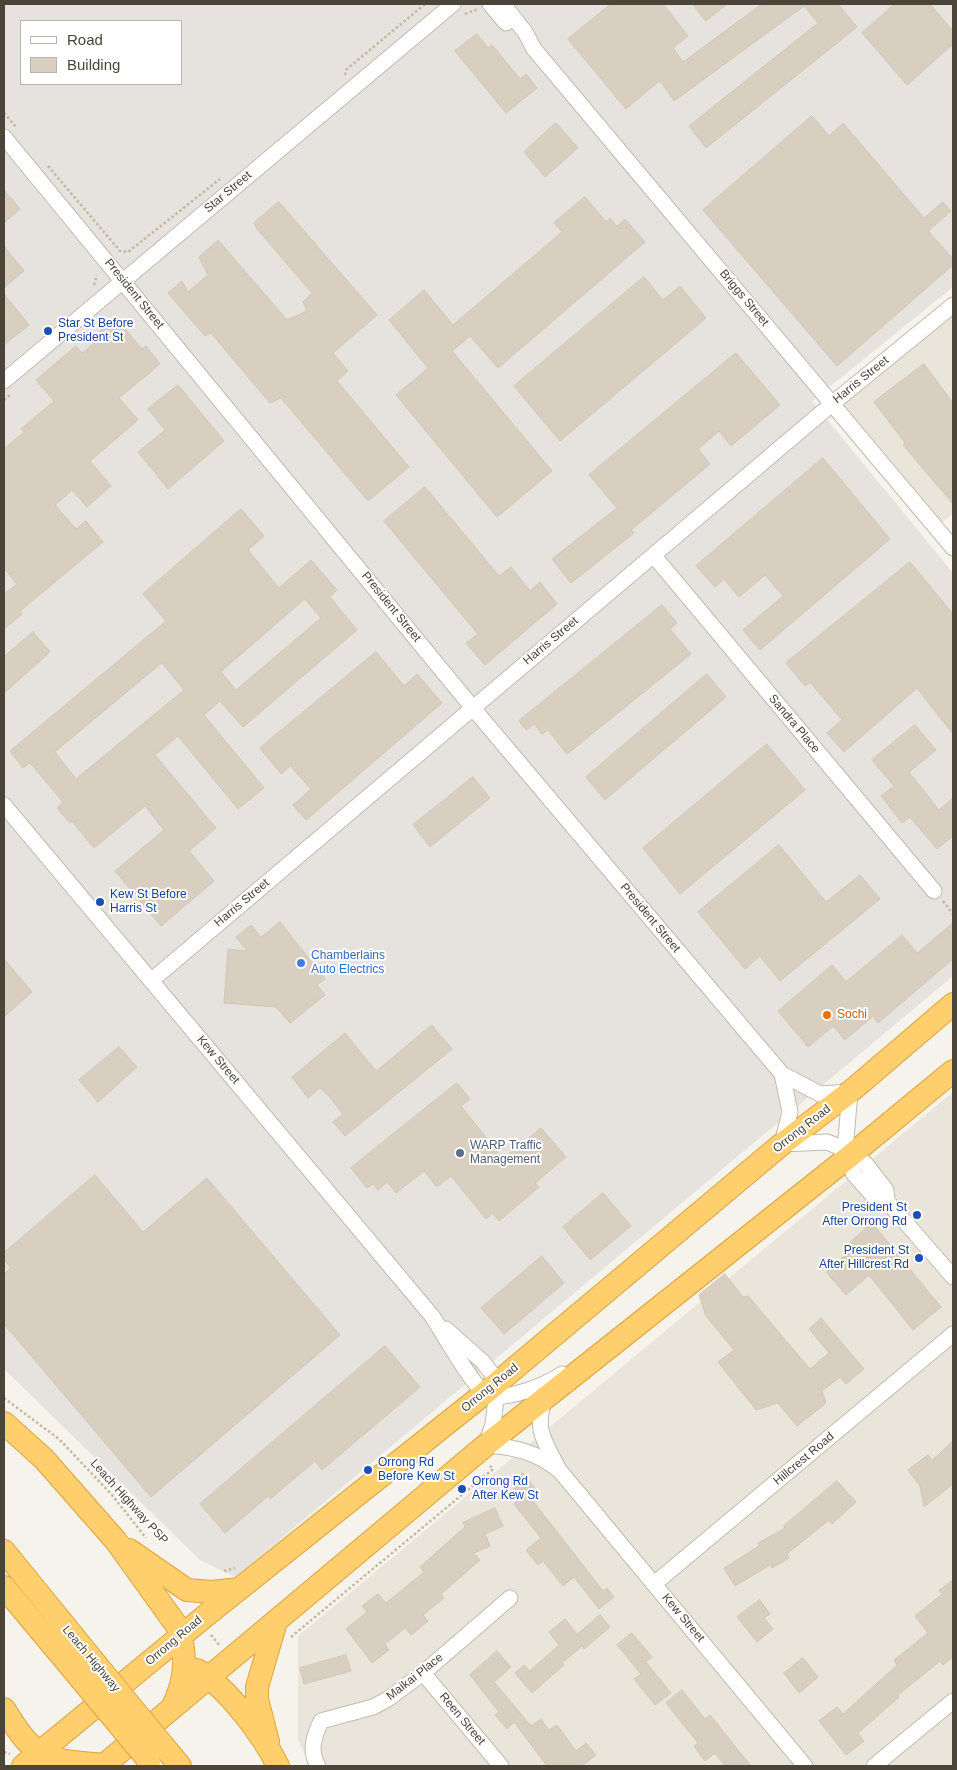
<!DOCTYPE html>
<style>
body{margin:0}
#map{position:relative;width:957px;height:1770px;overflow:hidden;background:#f6f3ec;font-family:Helvetica,sans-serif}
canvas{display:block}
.frame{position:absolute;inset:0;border:5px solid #4b4439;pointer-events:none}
.legend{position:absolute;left:20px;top:20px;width:162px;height:65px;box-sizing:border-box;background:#fff;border:1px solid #b7b4b0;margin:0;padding:6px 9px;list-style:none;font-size:15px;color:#4b4439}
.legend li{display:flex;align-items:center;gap:10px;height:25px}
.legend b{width:25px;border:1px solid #b7b4b0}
</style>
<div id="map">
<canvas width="957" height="1770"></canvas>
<div class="frame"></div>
<ul class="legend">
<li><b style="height:6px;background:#fff"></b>Road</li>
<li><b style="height:14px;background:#d8cfc1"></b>Building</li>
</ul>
</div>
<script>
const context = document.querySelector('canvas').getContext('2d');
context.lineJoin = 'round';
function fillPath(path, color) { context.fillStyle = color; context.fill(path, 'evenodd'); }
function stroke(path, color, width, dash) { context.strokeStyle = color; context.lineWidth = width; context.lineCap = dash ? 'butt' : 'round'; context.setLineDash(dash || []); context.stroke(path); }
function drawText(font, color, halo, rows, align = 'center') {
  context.font = font + ' Helvetica,sans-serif'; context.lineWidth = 4; context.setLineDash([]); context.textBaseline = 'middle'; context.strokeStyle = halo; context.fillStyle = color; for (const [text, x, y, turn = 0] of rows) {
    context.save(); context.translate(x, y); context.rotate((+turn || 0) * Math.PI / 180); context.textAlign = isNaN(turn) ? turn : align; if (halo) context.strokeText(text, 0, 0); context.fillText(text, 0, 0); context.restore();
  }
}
fillPath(new Path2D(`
 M953,316V513L942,523L841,403Z
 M953,1092V1766H311L298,1741V1636Z`), '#eae5da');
fillPath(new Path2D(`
 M4,4H953V287L812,401L953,573V976L235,1577L200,1560L4,1369ZM21,21H181V84H21Z`), '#e6e2dd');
const building = new Path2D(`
 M611,4H663L688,36L673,48L683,62L762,4H838L857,27L706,148L689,126L818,23L804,6L674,101L661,82H658L626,109L568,39Z
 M693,4H727L706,21Z
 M895,4H930L953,31V44L907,85L862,33Z
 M477,34L488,48L492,45L520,79L526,74L537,88L506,113L455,51Z
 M812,116L829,136L843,123L924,218L943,202L951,211L928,231L953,259V265L837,366L703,210Z
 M556,123L578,148L545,177L524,152Z
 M4,190L20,209L4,223Z
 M585,197L606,222L610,218L617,226L625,219L645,242L498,368L470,336L452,351L552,471L497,517L396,395L428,368L389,320L424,290L453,325L562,232L554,223Z
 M279,202L377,315L333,353L348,371L337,381L409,467L368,501L281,398L270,403L211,333L205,336L168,293L182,281L188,292L208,275L199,257L218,240L287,320L307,311L303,302L312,293L257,229L254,223Z
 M4,246L24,271L4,288Z
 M644,277L663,300L680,286L706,318L560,441L514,386Z
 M4,294L29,325L4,345Z
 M116,318L142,349L146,346L160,364L119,398L138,420L90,461L111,486L87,507L72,490L55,505L76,529L86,521L103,542L20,611L22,614L4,629V594L17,584L4,568V449L24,432L21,429L54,401L36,380L76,346L82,353L102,336L99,332Z
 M736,353L780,405L731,446L719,431L698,449L710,464L631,530L634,533L571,583L552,559L617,508L589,475Z
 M924,364L953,403V504L903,445L905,443L874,402Z
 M178,385L224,441L168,489L138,452L165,430L148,409Z
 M823,458L890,539L760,650L743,630L783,596L765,575L739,597L724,579L715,587L696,566Z
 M425,487L499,576L511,567L530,591L540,582L557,604L485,665L466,643L478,634L384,521Z
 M241,509L264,536L248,550L279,588L311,560L337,590L330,597L357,630L243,727L220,701L204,715L264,788L238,809L178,736L155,755L216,828L189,851L214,881L161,926L115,871L164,830L145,806L94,848L72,821L70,823L57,808L63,802L30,763L23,768L10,751L166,621L143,594ZM305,599L321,618L236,690L221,672ZM162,663L184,690L76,779L55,752Z
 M910,562L953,614V734L917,688L844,752L827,733L842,720L810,682L805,686L786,663Z
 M662,605L677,623L670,629L691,654L567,754L548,730L542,734L534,724L526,730L519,721Z
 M33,632L50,652L4,693V657Z
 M376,652L404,686L417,674L442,703L306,820L293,805L311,789L290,766L281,774L260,748Z
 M707,674L726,697L605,800L586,777Z
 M915,725L936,750L909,772L939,810L953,798V836L937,849L910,817L902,823L881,796L894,786L872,760Z
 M767,744L805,790L680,894L643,848Z
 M473,777L490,798L430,847L413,825Z
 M779,845L826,902L860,875L880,899L780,981L760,956L745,969L698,912Z
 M280,922L325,979L317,985L325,995L290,1023L276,1007L224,1003L228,949L247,951L236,937L251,925L261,937Z
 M953,923V959L878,1023L873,1016L845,1040L833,1026L808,1047L778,1011L832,965L846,982L902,935L917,953Z
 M4,959L32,992L4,1017Z
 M432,1025L452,1049L345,1136L333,1122L343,1114L329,1096L320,1088L308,1098L292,1077L345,1033L376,1071Z
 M119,1047L137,1067L98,1102L79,1080Z
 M457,1083L470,1099L461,1106L503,1159L541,1128L566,1157L535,1183L539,1187L499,1221L493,1213L486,1219L451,1176L437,1187L424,1171L396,1193L387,1182L378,1190L373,1184L367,1188L351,1168Z
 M95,1175L143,1232L207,1178L340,1335L151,1497L4,1324V1274L11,1268L4,1260V1253Z
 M603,1193L631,1226L590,1260L563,1227Z
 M872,1223L941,1307L913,1330L869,1275L846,1295L826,1272L854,1247L850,1243Z
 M542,1256L564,1283L504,1334L481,1308Z
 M725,1274L743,1297L748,1296L810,1369L829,1353L809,1329L821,1318L864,1369L846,1384L840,1377L822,1391L826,1403L797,1426L778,1403L756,1410L718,1362L734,1350L706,1316L699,1295Z
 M385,1346L420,1387L322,1470L315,1461L270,1499L268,1496L225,1533L200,1504Z
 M953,1441V1484L924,1507L920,1486L908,1470L928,1455L932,1460Z
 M523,1473L537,1491L530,1497L603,1591L607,1588L614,1597L599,1609L574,1577L563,1586L543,1561L538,1565L526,1550L541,1538L514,1504L520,1498L513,1490L518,1485L514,1480Z
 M837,1481L856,1502L832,1524L829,1520L787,1554L789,1558L772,1568L770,1565L735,1586L724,1568L759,1546L758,1543L785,1528L784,1526Z
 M495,1508L503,1526L485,1534L490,1546L474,1553L480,1560L441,1594L444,1598L423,1615L428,1621L411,1635L405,1628L385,1644L389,1650L372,1663L346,1629L367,1612L362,1606L378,1594L386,1603L424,1572L420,1567L465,1527L463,1523Z
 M953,1580V1657L943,1665L940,1661L898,1695L899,1697L858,1733L864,1741L846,1755L819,1721L837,1707L843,1714L897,1665L894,1660L928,1633L915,1616L942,1594L939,1591Z
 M760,1600L770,1614L764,1618L773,1629L757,1642L737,1617Z
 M600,1615L610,1627L584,1649L582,1646L562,1663L564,1665L532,1693L515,1673L524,1665L530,1671L559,1645L549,1632L565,1619L577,1634Z
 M632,1633L652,1657L646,1662L671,1693L655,1705L634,1679L641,1674L617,1645Z
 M497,1651L511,1667L494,1682L531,1726L541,1719L549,1730L557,1725L576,1751L586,1743L596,1755L582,1766H547L514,1722L507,1729L495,1715L499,1712L470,1675Z
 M346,1655L351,1671L304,1684L300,1668Z
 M803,1658L818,1677L799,1693L784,1673Z
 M682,1690L705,1719L710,1715L751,1766H725L715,1753L705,1761L694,1746L698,1743L666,1703Z`);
fillPath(building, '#d8cfc1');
stroke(building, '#d3c7b4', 1);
const minor = new Path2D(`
 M490,4L506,23
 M503,4L525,32L534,49L953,548
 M4,137L472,707L782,1074L790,1112L782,1144L827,1142L837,1146L850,1156L865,1163L886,1190L887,1201L953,1277
 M4,381L453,4
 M654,556L934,891
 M4,805L432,1316C442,1331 472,1385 485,1393C502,1404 547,1384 562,1374
 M152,980L833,403L953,305
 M782,1074L820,1094L850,1092L846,1139L853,1173L876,1199L887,1201
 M446,1329L483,1362L498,1382L493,1424L486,1445C515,1447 537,1452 560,1471L805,1766
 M544,1399C535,1429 543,1439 557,1466
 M654,1584L953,1334
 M423,1673L501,1766
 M318,1766C309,1751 314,1736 321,1721L373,1707L388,1699L423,1673L510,1598
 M874,1766L953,1701`);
const highway = new Path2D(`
 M4,1423L44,1459L116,1541L177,1626C188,1654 186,1679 173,1706
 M129,1550L187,1590L212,1592L239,1589
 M4,1551L96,1664
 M4,1587L80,1678
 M197,1670C227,1687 263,1735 278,1766
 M4,1709C14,1724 24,1742 39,1752C57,1763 85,1763 105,1765
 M268,1742L257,1699V1687L276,1622
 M165,1748L180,1766
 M23,1766L209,1613L485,1393L782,1144L850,1092L953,1004
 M103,1766L486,1445L850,1156L953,1071`);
stroke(minor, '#c2bbae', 17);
stroke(highway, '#e0a43c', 24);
stroke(new Path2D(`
 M465,14L478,9
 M345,75L347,69L425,4
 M4,113L16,127
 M48,166L120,251L128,252L220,179
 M94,285L97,275
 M4,400L10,395
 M943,901L953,914
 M4,1398L59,1439L112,1495L146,1538
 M224,1571L235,1568
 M211,1635L220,1646
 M291,1637L493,1469L490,1466
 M4,1752L10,1754`), '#c4b79f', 2.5, [2.5, 2.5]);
stroke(minor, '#fff', 15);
stroke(highway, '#ffcf6e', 22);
const highwayBridge = new Path2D(`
 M96,1664L165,1748
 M80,1678L149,1761`);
stroke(highwayBridge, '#e0a43c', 24, []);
stroke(highwayBridge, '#ffcf6e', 22);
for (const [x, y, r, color] of [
 [48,331,5,"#1a4fb4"],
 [100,902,5,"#1a4fb4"],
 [301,963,5,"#3f7fe0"],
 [827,1015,5,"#e8710a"],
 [460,1153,5,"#5c6f8a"],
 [917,1215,5,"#1a4fb4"],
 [919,1258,5,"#1a4fb4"],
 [368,1470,5,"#1a4fb4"],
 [462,1489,5,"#1a4fb4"]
]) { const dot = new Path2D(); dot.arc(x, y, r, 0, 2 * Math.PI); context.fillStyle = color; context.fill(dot); stroke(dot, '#fff', 2); }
drawText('12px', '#4b4439', '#fff', [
 ["Star Street",228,192,-40],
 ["President Street",134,294,51],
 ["Briggs Street",744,298,50],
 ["Harris Street",861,380,-39],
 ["President Street",391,607,51],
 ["Harris Street",551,641,-40],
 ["Sandra Place",794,724,50],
 ["Harris Street",242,903,-40],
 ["President Street",650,918,50],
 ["Kew Street",218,1060,50],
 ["Orrong Road",802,1129,-38],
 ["Orrong Road",490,1388,-39],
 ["Hillcrest Road",804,1459,-40],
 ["Leach Highway PSP",129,1502,48],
 ["Kew Street",683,1618,50],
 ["Orrong Road",174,1641,-40],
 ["Leach Highway",91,1659,50],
 ["Maikai Place",415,1677,-38],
 ["Reen Street",462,1719,50]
]);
drawText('12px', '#164399', '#fff', [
 ["Star St Before",58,324],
 ["President St",58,338],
 ["Kew St Before",110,895],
 ["Harris St",110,909],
 ["President St",907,1208,"right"],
 ["After Orrong Rd",907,1222,"right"],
 ["President St",909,1251,"right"],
 ["After Hillcrest Rd",909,1265,"right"],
 ["Orrong Rd",378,1463],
 ["Before Kew St",378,1477],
 ["Orrong Rd",472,1482],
 ["After Kew St",472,1496]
], 'left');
drawText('12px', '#366cbe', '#fff', [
 ["Chamberlains",311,956],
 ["Auto Electrics",311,970]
], 'left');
drawText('12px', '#c56008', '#fff', [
 ["Sochi",837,1015]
], 'left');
drawText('12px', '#4e5e75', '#fff', [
 ["WARP Traffic",470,1146],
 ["Management",470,1160]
], 'left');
</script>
